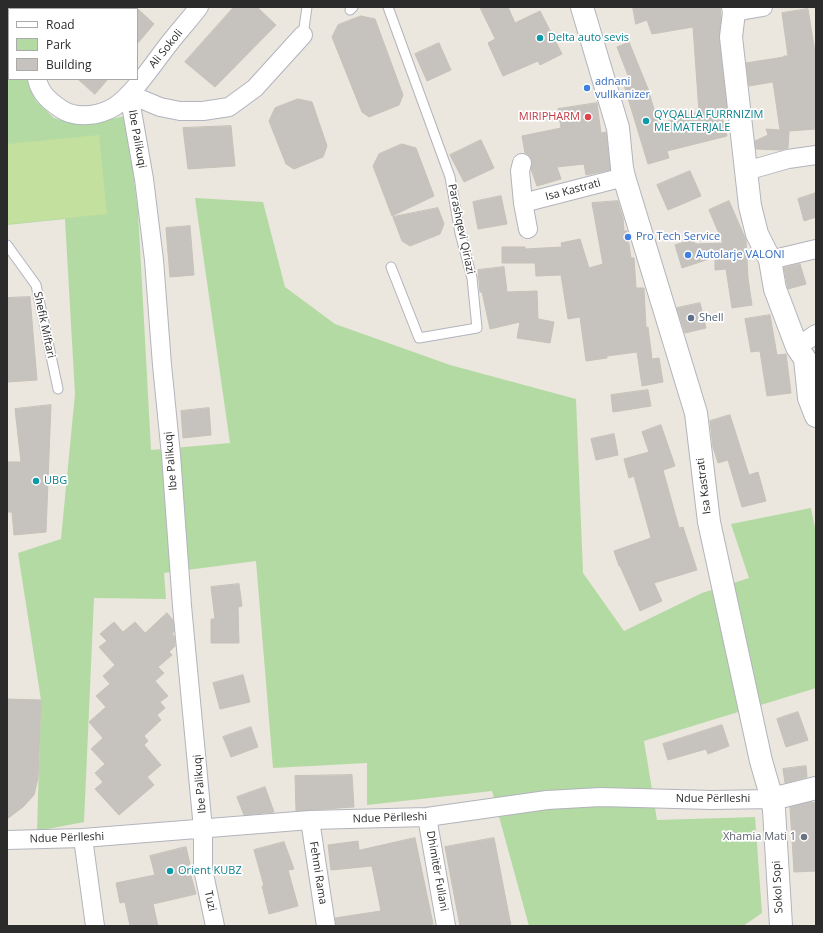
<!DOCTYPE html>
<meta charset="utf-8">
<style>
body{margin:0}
#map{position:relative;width:823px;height:933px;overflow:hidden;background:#ebe6de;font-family:"Open Sans",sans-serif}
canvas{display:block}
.frame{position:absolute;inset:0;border:8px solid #2b2b2b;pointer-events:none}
.legend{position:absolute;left:8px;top:8px;width:130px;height:72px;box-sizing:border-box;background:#fff;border:1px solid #aaa;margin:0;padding:5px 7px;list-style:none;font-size:12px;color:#2b2b2b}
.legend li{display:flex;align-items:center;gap:8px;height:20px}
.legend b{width:20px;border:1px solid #aaa}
</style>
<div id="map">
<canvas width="823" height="933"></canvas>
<div class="frame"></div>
<ul class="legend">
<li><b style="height:5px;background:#fff"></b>Road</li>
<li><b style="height:11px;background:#b3daa2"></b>Park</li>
<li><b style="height:11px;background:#c6c3be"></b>Building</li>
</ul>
</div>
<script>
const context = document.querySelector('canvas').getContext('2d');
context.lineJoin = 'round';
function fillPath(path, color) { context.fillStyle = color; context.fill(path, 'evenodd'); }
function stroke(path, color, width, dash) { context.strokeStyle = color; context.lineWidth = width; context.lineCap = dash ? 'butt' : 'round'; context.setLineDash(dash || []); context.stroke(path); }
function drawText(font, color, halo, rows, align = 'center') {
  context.font = font + ' "Open Sans",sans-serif'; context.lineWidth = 3.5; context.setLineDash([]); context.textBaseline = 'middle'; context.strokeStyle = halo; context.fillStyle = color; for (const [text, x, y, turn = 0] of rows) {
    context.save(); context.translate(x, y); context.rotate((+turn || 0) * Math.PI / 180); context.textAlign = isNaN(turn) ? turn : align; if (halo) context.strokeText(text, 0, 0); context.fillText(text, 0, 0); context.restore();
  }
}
fillPath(new Path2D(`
 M7,7H49L47,9H9V79H27L36,101L54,118L72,123L101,121L126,116L138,211L151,450L230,443L195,198L263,202L285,287L335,324L450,365L576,399L583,573L624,631L702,593L749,578L731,524L811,508L816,533V688L644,741L657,820L755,817L762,913L743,926H529L492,791L367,805V763L273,768L256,561L164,573L166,599L94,598L84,822L37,831L41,700L18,553L61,539L75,394L65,219L7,225Z`), '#b3daa2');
fillPath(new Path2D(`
 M99,135L107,214L8,224L7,144Z`), '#c3e09f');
const building = new Path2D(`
 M234,7H257L276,25L215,87L185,62Z
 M480,7H508L515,23L540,11L562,54L540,65L538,61L503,76L488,43L495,39Z
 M633,7H720L721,17L719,38L727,109L720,110L727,136L667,151L669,158L648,164L624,85L631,83L617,47L629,42L648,89L658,123H662L699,112L693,27L652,34L647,20L636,24Z
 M137,8L154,24L137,44Z
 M808,9L815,52H816V129L789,131L788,148L781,150L756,149L755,141L768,135L766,129L780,130L773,82L749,86L746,63L784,57V56H788L782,13Z
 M361,16L375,19L403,95L399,105L369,117L362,112L332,37L338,25Z
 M439,43L451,70L427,81L415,54Z
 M78,79H108L95,94Z
 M298,99L312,102L327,146L323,157L294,169L286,164L269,121L275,108Z
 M597,103L601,133L606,132L610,170L586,175L584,164L557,167L561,179L537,186L531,169L532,160L529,155L525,153L522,136L561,128L558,109Z
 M231,126L235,166L188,169L183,128Z
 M481,140L494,168L464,182L450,155Z
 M402,144L416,148L434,196L392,216L373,166L379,154Z
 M690,171L701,196L668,210L657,185Z
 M816,193V217L804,221L798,199Z
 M501,196L507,224L478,229L473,202Z
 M618,201L623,218L624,231H627L631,258H634L636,288H644L646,328L648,327L652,359L659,358L663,382L642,386L637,352L607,356V358L586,361L580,317L568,319L561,275L536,276L535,263H502V247H525V249L562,247L561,243L580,239L589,268L603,264L592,203Z
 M729,201L746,240L748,278L752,305L732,308L726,269L715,270V257L682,268L675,245L694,239L695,244L723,243L709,210Z
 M438,208L444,224L440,234L410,246L402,241L393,217Z
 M190,226L194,275L170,277L166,228Z
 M800,264L806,284L788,289L784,268Z
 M504,267L507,292L537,291L538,319L554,322L550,343L517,338L520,322L490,329L482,292H480L478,270Z
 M30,297L37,380L7,382V298Z
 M700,303L706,328L685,333L677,308Z
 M770,315L777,355L786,354L791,393L767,396L760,351L751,352L745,319Z
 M648,390L651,406L613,412L611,395Z
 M51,405L46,532L14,535L12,512H7V462H21L15,409Z
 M209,408L211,435L183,438L181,411Z
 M730,415L749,475L758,472L766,501L742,507L728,460L718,463L713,447L710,421Z
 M661,425L675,466L663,470L679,528L683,527L697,570L654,583L662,601L640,611L620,566H619L614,551L651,538L634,476L629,478L624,459L649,452L642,432Z
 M614,434L618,455L596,460L591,439Z
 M239,584L242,606L238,607L239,643H211V619H215L211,587Z
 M167,613L173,620L174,632L172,633L174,636L175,646L169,652L172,655L158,667L164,673L155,681L168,696L160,702L165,708L157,715L161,720L144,736L148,741L144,745L161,765L147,777L154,785L119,815L95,789L103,782L95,773L105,764L91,749L103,738L89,722L106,707L96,696L110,684L103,676L115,665L99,647L107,641L100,634L114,622L123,632L135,622L145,633Z
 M243,675L250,702L220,709L213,683Z
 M7,699L41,700L38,778L34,795L23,807L7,819Z
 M798,712L808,740L786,747L777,719Z
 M722,725L729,746L708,754L706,749L668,760L663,744Z
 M251,727L258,747L231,757L223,737Z
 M806,766L807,777L785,783L783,769Z
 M352,775L354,807L296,811L295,776Z
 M265,787L274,812L244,815L237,797Z
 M811,802L816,803V871L794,872L790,807Z
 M415,838L433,924L426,926H336L335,918L381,911L372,866L331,870L328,845L358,841L359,850Z
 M494,838L511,926H460L445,847Z
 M284,842L294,869L288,870L298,906L269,914L262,886H264L254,850Z
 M186,847L190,864L188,865L196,894L153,904L158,926H130L125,902L120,903L116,883L155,875L150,856Z`);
fillPath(building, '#c6c3be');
stroke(building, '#c6c1b8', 1);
const lane = new Path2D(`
 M388,7L450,177L460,233L472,278L477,328L419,338L391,267
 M350,10L353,7
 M303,35L307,7
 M7,245L36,285L58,389`);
const street = new Path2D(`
 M69,9L71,7
 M734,12L763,7
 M37,79C40,93 49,101 61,109C76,119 99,116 114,107C132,96 154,63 168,45C178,32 189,20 199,7
 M129,94L144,179L154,260L162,365L171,455L182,606L203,829V869L215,926
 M129,94L160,107L180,111H203L229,107L255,88L303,35
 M522,163L520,171L523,203
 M746,171L788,159L816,155
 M528,229L523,203L624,177
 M770,260L816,249
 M797,347L816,334
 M427,817L446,926
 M310,820L326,926
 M83,838L95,926
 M7,840L83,838L310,820L427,817L547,800L601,797L712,800L772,799`);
const secondary = new Path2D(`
 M582,7L618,128L622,168L624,177L696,413L709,522L761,761L772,799L774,810L781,926
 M733,7L734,12L731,37L750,206L757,234L770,260L775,289L797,347L805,359L809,398L816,416
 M772,799L816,788`);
stroke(lane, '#b2b4bd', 11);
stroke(street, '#b2b4bd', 20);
stroke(secondary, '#b2b4bd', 24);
stroke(lane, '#fff', 9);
stroke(street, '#fff', 18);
stroke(secondary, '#fff', 22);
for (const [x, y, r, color] of [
 [540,38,4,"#0f9aa8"],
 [587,88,4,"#3f7fe0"],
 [588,117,4,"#e0444e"],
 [646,121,4,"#0f9aa8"],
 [628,237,4,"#3f7fe0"],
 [688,255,4,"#3f7fe0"],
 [691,318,4,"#5c6f8a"],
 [36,481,4,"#0f9aa8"],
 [804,837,4,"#6b7280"],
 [170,871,4,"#0f9aa8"]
]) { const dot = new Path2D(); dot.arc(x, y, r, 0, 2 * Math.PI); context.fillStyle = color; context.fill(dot); stroke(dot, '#fff', 1.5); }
drawText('11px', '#0d838f', '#fff', [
 ["Delta auto sevis",548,38],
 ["QYQALLA FURRNIZIM",654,115],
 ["ME MATERJALE",654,128],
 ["UBG",44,481],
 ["Orient KUBZ",178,871]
], 'left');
drawText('11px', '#2b2b2b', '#fff', [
 ["Ali Sokoli",166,49,-51],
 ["Ibe Palikuqi",137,139,80],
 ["Isa Kastrati",573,190,-15],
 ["Parashqevi Qiriazi",461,229,78],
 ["Shefik Miftari",44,325,78],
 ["Ibe Palikuqi",171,461,-95],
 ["Isa Kastrati",704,486,-97],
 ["Ibe Palikuqi",200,784,-95],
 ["Ndue Përlleshi",713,799],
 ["Ndue Përlleshi",390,818,-2],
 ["Ndue Përlleshi",67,838,-2],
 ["Dhimitër Fullani",437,871,80],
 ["Fehmi Rama",318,873,81],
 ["Sokol Sopi",778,887,-93],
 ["Tuzi",210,901,78]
]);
drawText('11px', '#366cbe', '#fff', [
 ["adnani",595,82],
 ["vullkanizer",595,95],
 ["Pro Tech Service",636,237],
 ["Autolarje VALONI",696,255]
], 'left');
drawText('11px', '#be3a42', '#fff', [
 ["MIRIPHARM",580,117]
], 'right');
drawText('11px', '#4e5e75', '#fff', [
 ["Shell",699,318]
], 'left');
drawText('11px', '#5b616d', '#fff', [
 ["Xhamia Mati 1",796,837]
], 'right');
</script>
